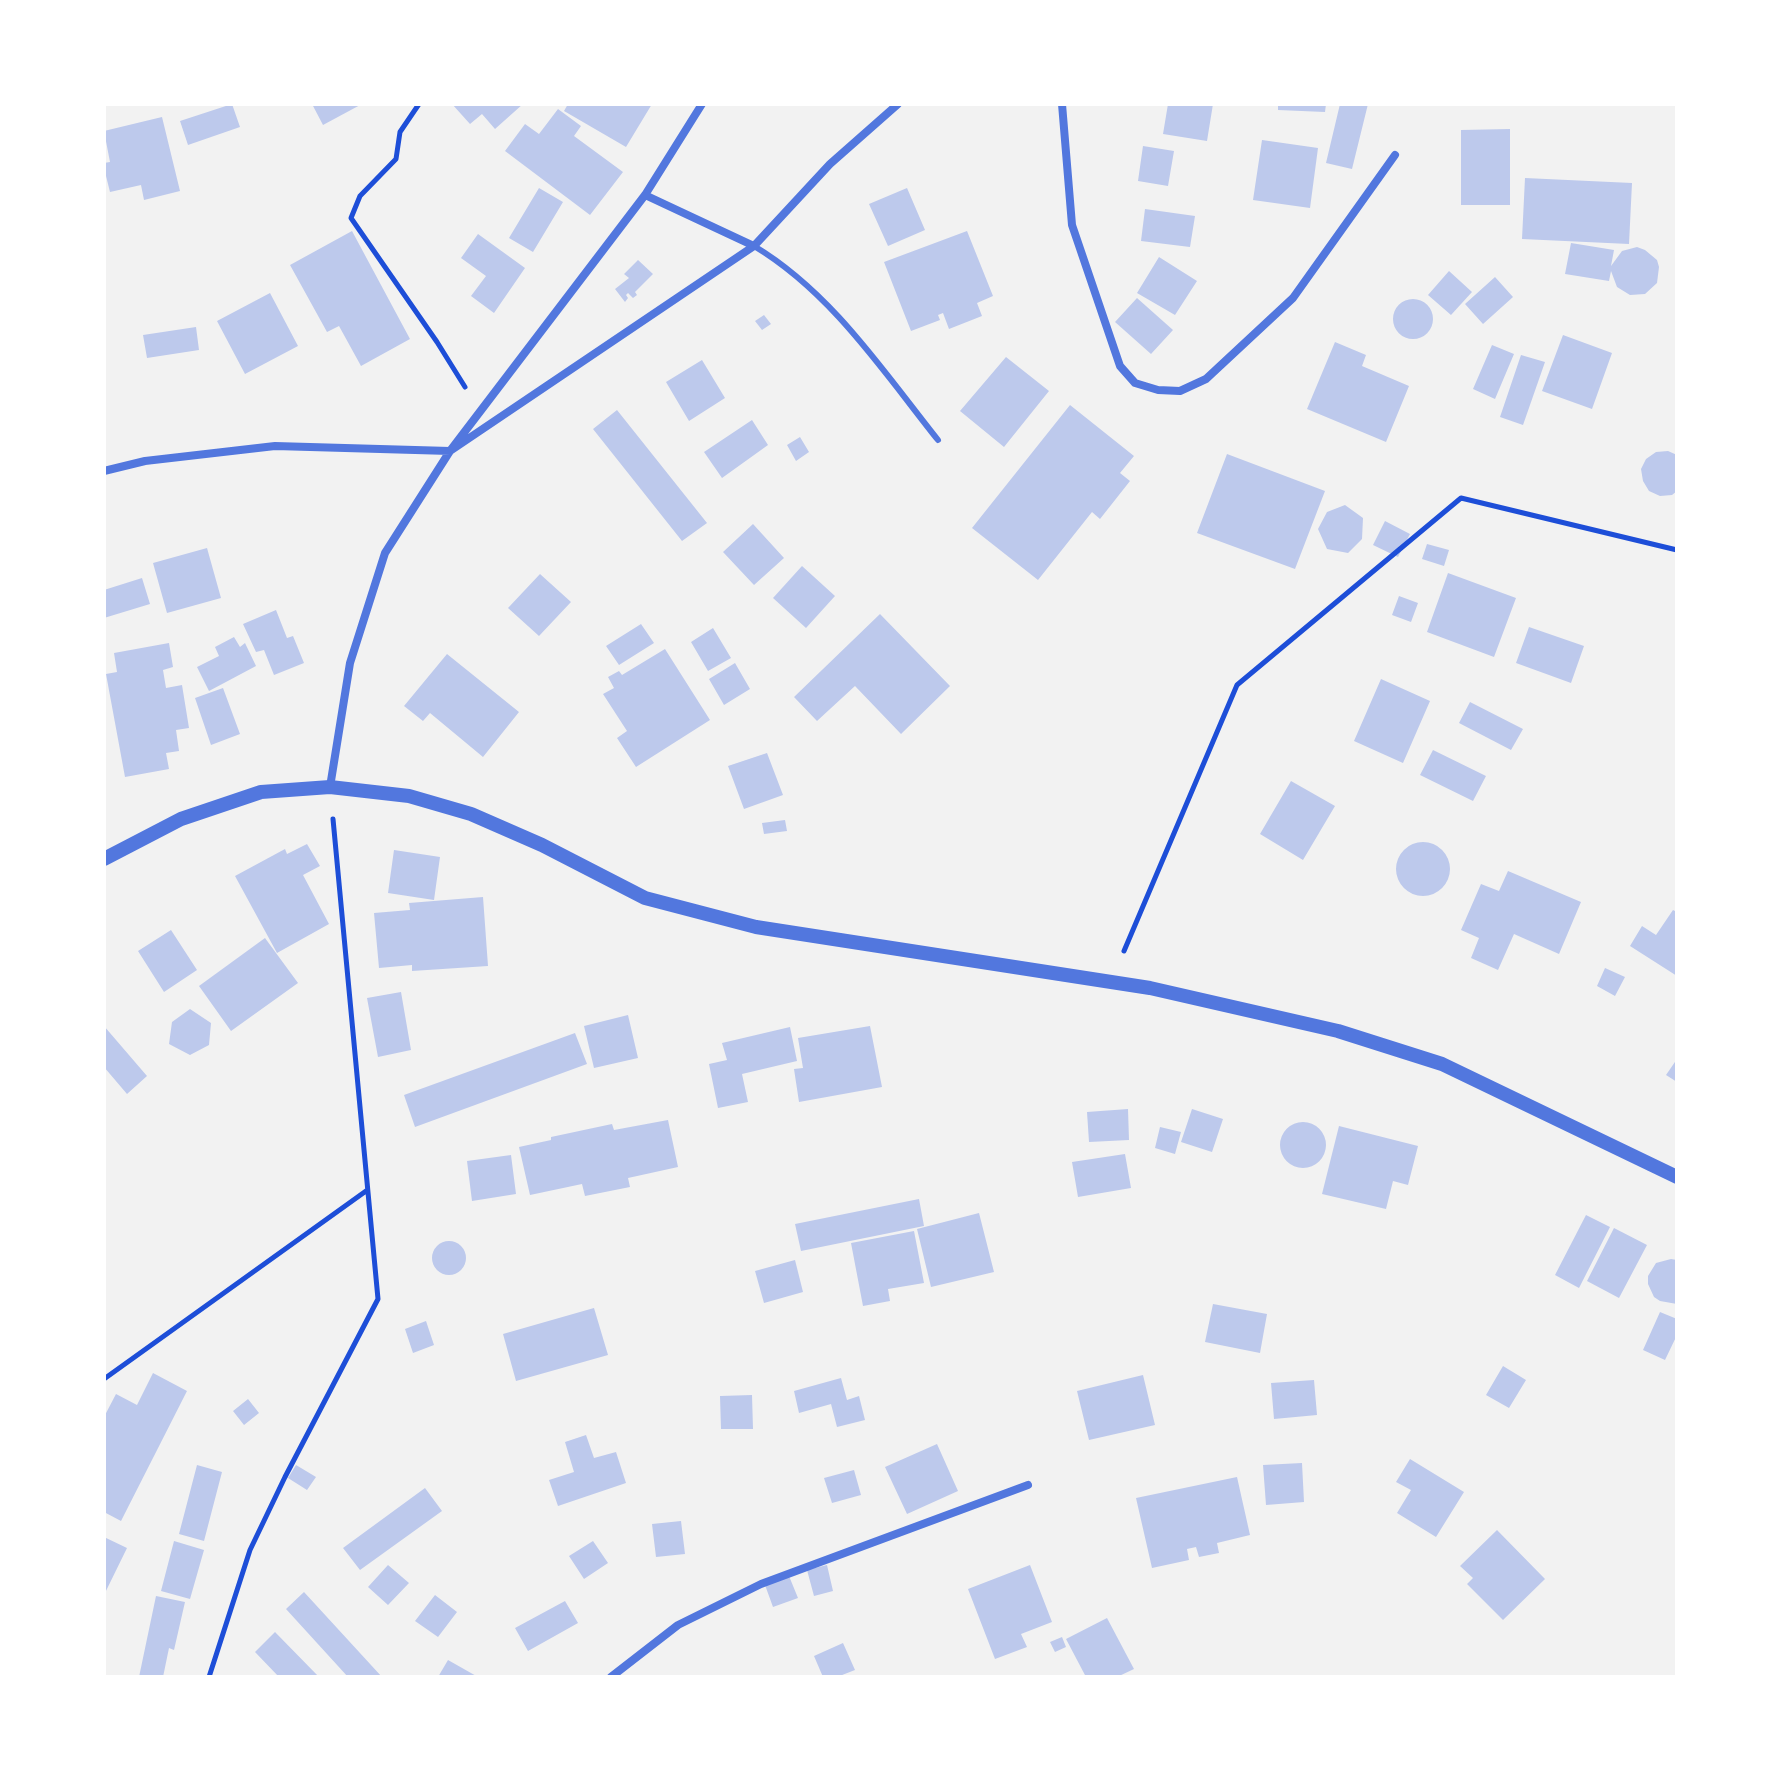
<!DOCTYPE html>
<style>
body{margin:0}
#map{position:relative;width:1781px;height:1781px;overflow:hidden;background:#f2f2f2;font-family:Montserrat,sans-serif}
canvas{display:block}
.frame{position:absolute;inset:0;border:106px solid #fff;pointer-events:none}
</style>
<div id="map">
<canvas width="1781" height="1781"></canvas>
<div class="frame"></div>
</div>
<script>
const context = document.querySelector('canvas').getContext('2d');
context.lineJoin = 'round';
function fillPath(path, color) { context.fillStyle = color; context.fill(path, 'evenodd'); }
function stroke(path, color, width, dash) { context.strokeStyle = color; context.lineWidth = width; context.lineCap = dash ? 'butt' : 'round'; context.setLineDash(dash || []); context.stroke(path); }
fillPath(new Path2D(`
 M232,104L240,127L188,145L180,121Z
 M312,104H362L323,125Z
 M452,104H523L495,129L482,114L470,124Z
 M568,104H652L626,147L564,111Z
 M1168,104H1213L1207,141L1163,134Z
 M1278,104H1326L1325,112L1278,110Z
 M1340,104H1368L1352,169L1326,163Z
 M558,109L581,126L574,136L623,172L590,215L505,151L525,124L539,134Z
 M162,117L180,191L144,200L141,185L110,192L104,168V163L110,162L104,131Z
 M1510,129V205H1461V130Z
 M1262,140L1318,148L1310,208L1253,200Z
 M1143,146L1174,151L1168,186L1138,181Z
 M1525,178L1632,183L1629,244L1522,239Z
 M539,188L563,202L533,252L509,238Z
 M907,188L925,230L888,246L869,204Z
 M1145,209L1195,216L1190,247L1141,241Z
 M352,231L410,339L361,366L339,326L327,332L290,265Z
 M967,231L993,296L977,303L982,316L949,329L943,313L938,315L940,320L911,331L884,262Z
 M478,234L525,268L494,313L471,296L486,276L461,258Z
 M1571,243L1614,250L1611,266L1622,251L1637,247L1645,250L1657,260L1659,267L1657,283L1645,294L1630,295L1617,287L1611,271L1609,281L1565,274Z
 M1159,257L1197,281L1175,315L1137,293Z
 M638,260L653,274L635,292L637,295L633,298L628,293L626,295L628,298L625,302L615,289L629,278L624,274Z
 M1449,271L1472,292L1451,315L1428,295Z
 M1495,277L1513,297L1483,324L1465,304Z
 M270,293L298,346L245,374L217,321Z
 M1137,298L1173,330L1151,354L1115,322Z
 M1393 319a20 20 0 1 1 40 0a20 20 0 1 1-40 0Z
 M764,315L771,324L762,330L755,321Z
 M196,327L199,350L147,358L143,335Z
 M1563,335L1612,353L1592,409L1542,391Z
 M1335,342L1366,355L1362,366L1409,386L1386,442L1307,409Z
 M1492,345L1514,354L1495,399L1473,389Z
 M1521,355L1545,362L1523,425L1500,417Z
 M1006,357L1049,391L1004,447L960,411Z
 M702,360L725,398L689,421L666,382Z
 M1070,405L1134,456L1120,473L1130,481L1100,519L1092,512L1038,580L972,528Z
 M617,410L707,523L682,541L593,429Z
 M752,420L768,445L722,478L704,452Z
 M800,437L809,452L796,461L787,445Z
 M1668,451L1677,455V491L1672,495L1660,496L1649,491L1643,481L1641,469L1646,459L1656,452Z
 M1227,454L1325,491L1295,569L1197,533Z
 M1345,505L1363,518L1362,539L1348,553L1327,549L1318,529L1327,512Z
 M1385,521L1410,534L1398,557L1373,545Z
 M753,524L784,558L754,585L723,552Z
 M1427,544L1449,550L1444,566L1422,559Z
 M207,548L221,598L167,613L153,563Z
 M802,566L835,596L806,628L773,598Z
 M1448,573L1516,598L1494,657L1427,632Z
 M540,574L571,602L539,636L508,608Z
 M142,578L150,604L104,618V590Z
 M1399,596L1418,603L1411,622L1392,615Z
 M276,610L287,638L293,636L304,663L274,675L264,650L256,652L243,624Z
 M880,614L950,686L901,734L855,686L817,721L794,697Z
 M641,624L654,643L619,665L606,646Z
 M1529,627L1584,646L1571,683L1516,663Z
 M713,628L731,658L708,671L691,642Z
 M234,637L240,647L245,643L256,666L209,691L197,667L219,656L215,647Z
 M169,643L173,667L163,670L166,688L182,685L189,728L176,730L179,751L166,753L169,769L125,777L106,674L117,672L114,653Z
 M665,649L710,720L636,767L617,738L627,731L603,694L614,688L608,677L619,671L622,675Z
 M447,654L519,712L483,757L430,713L423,721L404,706Z
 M735,663L750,689L724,705L709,679Z
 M1381,679L1430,701L1403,763L1354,741Z
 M223,688L240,734L211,745L195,698Z
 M1470,702L1523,729L1511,750L1459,723Z
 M1433,750L1486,776L1473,801L1420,775Z
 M767,753L783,795L744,809L728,766Z
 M1291,781L1335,806L1303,860L1260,834Z
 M785,820L787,831L764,834L762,823Z
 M1396 869a27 27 0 1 1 54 0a27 27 0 1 1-54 0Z
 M307,844L320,866L303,875L329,924L277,953L235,876L285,849L287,854Z
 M394,850L440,857L434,900L388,893Z
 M1508,871L1581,902L1559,954L1514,934L1498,970L1471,958L1479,938L1461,930L1481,884L1499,891Z
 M483,897L488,966L412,971V965L379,968L374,913L410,910L409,903Z
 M1673,910L1677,912V976L1630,946L1642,926L1656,935Z
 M171,930L197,970L164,992L138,951Z
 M265,938L298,983L231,1031L199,986Z
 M1605,968L1625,977L1615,996L1597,986Z
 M401,992L411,1050L378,1057L367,998Z
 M190,1009L211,1023L209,1045L190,1055L169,1044L172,1022Z
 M628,1015L638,1058L594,1068L584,1026Z
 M104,1026L147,1076L127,1094L104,1067Z
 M870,1026L882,1087L799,1102L794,1069L803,1068L798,1038Z
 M790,1027L797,1061L742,1074L748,1102L718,1108L709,1064L727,1060L722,1043Z
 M575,1033L587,1064L415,1127L404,1095Z
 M1677,1059V1082L1666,1075Z
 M1128,1109L1129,1140L1089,1142L1087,1112Z
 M1192,1109L1223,1119L1212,1152L1181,1142Z
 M668,1120L678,1167L628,1178L630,1187L585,1196L582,1184L530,1195L519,1147L551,1140V1137L612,1124L614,1130Z
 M1280 1145a23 23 0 1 1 46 0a23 23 0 1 1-46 0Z
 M1339,1126L1418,1146L1408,1185L1393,1181L1386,1209L1322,1194Z
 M1160,1127L1181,1132L1175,1154L1155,1148Z
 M1125,1154L1131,1188L1078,1197L1072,1162Z
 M511,1155L516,1194L472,1201L467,1161Z
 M919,1199L924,1226L801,1251L795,1224Z
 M979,1213L994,1272L931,1287L917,1229Z
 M1586,1215L1610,1227L1579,1288L1555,1275Z
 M1614,1228L1647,1245L1619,1298L1587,1281Z
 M914,1231L924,1283L888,1289L890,1301L863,1306L851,1243Z
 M432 1258a17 17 0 1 1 34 0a17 17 0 1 1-34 0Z
 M1671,1259L1677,1260V1304L1660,1301L1654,1297L1648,1284V1276L1656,1263Z
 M795,1260L803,1292L764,1303L755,1271Z
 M1213,1304L1267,1314L1260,1353L1205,1342Z
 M594,1308L608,1355L516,1381L503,1334Z
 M1660,1312L1677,1319V1335L1665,1360L1643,1350Z
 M426,1321L434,1345L413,1353L405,1329Z
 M1503,1366L1526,1380L1509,1408L1486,1395Z
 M153,1373L187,1391L121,1521L104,1512V1417L116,1394L137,1405Z
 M1143,1375L1155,1425L1089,1440L1077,1391Z
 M841,1378L847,1400L859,1396L865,1420L837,1427L831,1404L799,1413L794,1391Z
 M1314,1380L1317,1415L1274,1419L1271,1383Z
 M752,1395L753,1429H721L720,1396Z
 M248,1399L259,1413L244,1425L233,1411Z
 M586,1435L594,1458L616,1452L626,1483L558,1506L549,1480L574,1472L565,1442Z
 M937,1444L958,1491L907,1514L885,1467Z
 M1410,1459L1464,1492L1436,1537L1397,1513L1411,1490L1396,1482Z
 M1302,1463L1304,1502L1266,1505L1263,1465Z
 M197,1465L222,1472L204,1541L179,1534Z
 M296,1465L316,1477L307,1490L288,1478Z
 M854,1470L861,1495L832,1503L824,1478Z
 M1237,1477L1250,1535L1217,1543L1219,1553L1199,1557L1196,1547L1187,1549L1189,1560L1152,1568L1136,1498Z
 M425,1488L442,1511L360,1570L343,1548Z
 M681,1521L685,1554L656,1557L652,1524Z
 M1497,1530L1545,1579L1503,1620L1467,1584L1473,1578L1460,1566Z
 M104,1537L127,1548L104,1595Z
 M174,1541L204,1550L190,1599L161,1591Z
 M593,1541L608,1563L584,1579L569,1556Z
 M388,1565L409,1583L388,1605L368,1587Z
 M827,1565L833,1591L814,1596L807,1570Z
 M1030,1565L1052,1622L1021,1634L1027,1647L995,1659L968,1589Z
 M789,1576L798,1598L773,1607L765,1585Z
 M304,1592L382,1677H348L286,1609Z
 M435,1595L457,1612L438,1637L415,1621Z
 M156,1596L185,1602L174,1650L169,1648L163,1677H139Z
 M565,1601L578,1623L528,1651L515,1628Z
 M1107,1618L1134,1669L1117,1677H1086L1066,1639Z
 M275,1632L319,1677H279L255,1652Z
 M1062,1637L1066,1647L1055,1652L1050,1642Z
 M843,1643L855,1670L837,1677H823L814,1656Z
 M448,1660L478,1677H438Z`), '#bdc9ec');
stroke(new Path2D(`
 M419,104L400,132L396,159L360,196L351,218L437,342L465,387
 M1124,951L1237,685L1461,498L1677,550
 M104,1379L366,1191
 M209,1677L250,1550L285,1477L378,1299L333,819`), '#1d4ed8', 5);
stroke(new Path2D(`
 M754,246C831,292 883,371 938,440`), '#5277de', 6);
stroke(new Path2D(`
 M1062,104L1072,225L1120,366L1135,383L1158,390L1180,391L1206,379L1293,298L1395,155
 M645,195L754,246
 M104,471L145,461L275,446L450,451L754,246L830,164L898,104
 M330,787L350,663L385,553L450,451L645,195L702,104
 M611,1677L678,1625L761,1584L1028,1485`), '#5277de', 8);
stroke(new Path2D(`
 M104,859L181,819L261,792L330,787L409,796L471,814L542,845L645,898L756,927L1150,988L1338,1031L1442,1064L1677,1177`), '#5277de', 14);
</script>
